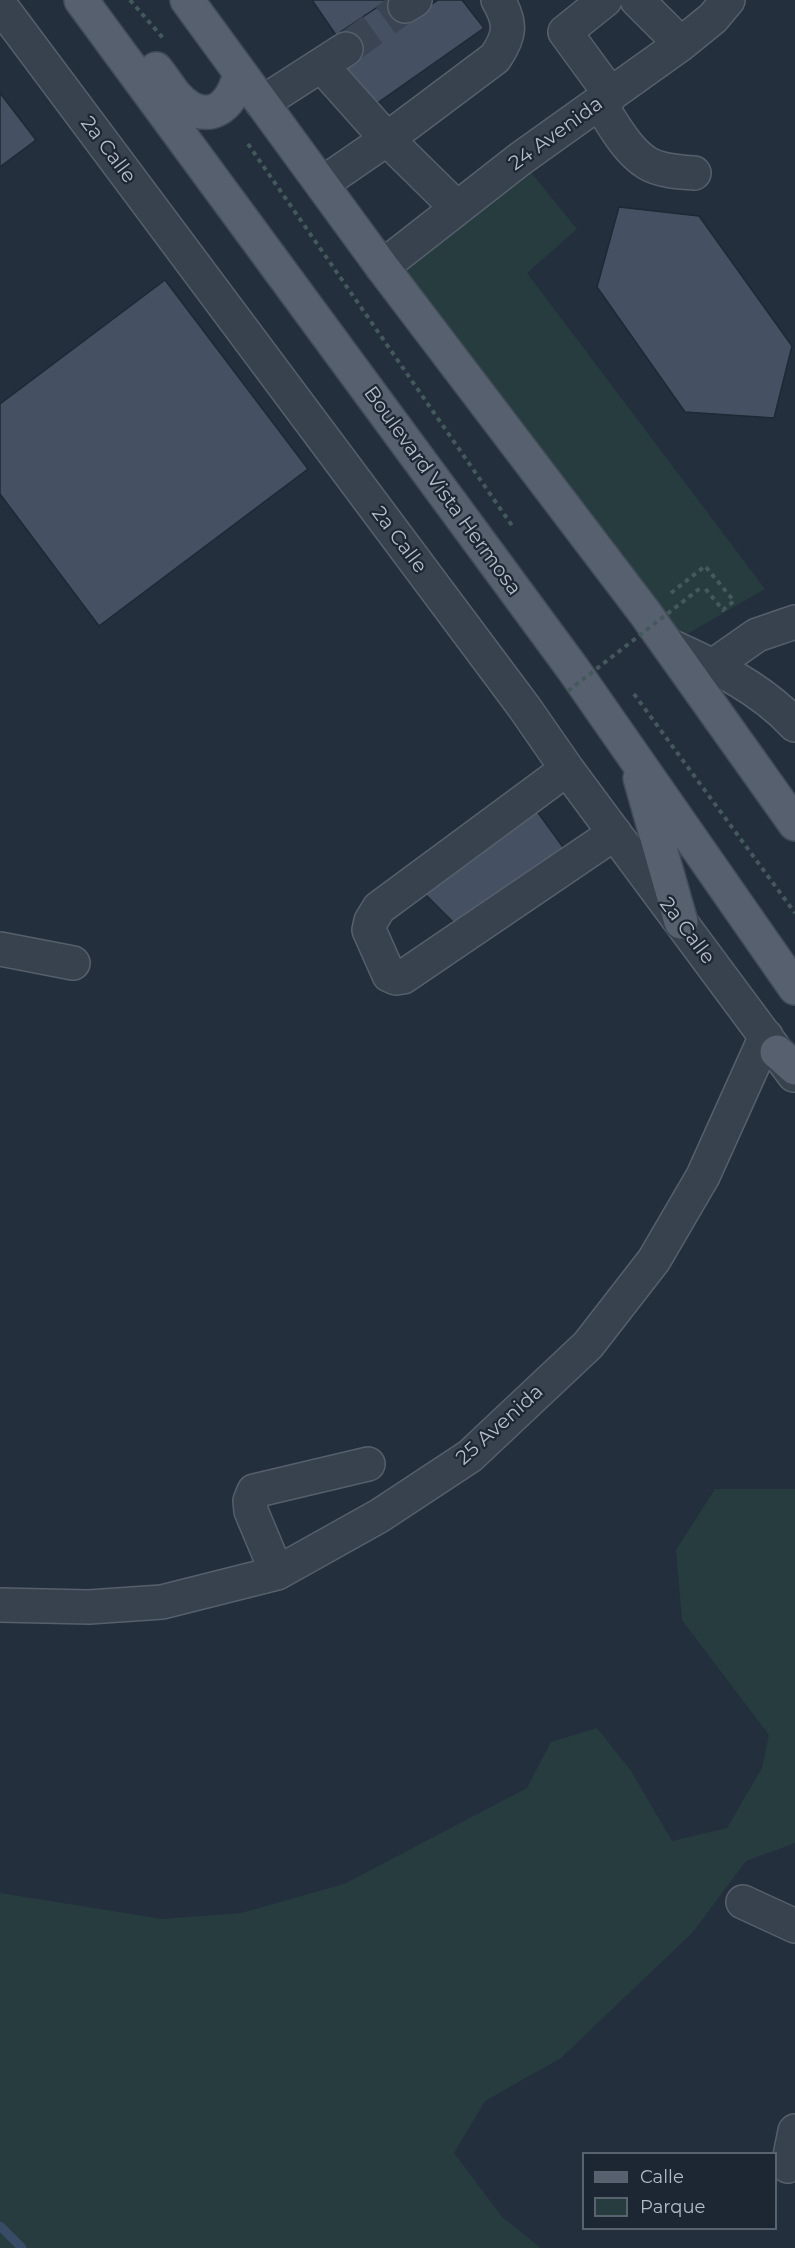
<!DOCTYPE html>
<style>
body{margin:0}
#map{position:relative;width:795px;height:2248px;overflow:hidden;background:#242f3e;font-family:Montserrat,sans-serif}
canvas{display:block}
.legend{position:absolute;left:582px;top:2152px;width:195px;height:78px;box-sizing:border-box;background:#1d2633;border:2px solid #59626f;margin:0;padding:8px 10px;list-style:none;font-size:18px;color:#b4bcc9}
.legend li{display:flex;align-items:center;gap:12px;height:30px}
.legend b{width:30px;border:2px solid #59626f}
</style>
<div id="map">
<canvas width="795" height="2248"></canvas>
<ul class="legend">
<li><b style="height:8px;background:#56606e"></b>Calle</li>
<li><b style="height:16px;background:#263c3f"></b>Parque</li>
</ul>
</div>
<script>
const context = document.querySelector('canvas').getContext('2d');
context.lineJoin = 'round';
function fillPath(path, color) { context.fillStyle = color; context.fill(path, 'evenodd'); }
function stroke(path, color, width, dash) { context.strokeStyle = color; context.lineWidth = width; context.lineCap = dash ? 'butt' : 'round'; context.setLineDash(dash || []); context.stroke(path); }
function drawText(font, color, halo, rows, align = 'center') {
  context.font = font + ' Montserrat,sans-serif'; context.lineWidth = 4.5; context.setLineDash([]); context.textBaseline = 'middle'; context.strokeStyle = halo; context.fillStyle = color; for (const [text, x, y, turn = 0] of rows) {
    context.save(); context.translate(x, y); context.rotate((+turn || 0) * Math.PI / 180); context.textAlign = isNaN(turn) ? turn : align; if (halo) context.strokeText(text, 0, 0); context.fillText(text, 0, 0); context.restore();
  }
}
fillPath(new Path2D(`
 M520,159L577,229L527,273L765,589L668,645L382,267Z
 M715,1489H795V1843L746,1861L693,1932L561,2058L485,2101L454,2153L502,2217L541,2248H0V1893L163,1919L241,1913L344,1884L527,1788L551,1742L597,1728L631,1771L672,1841L727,1828L762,1768L769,1735L682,1620L676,1550Z`), '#263c3f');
stroke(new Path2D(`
 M0,2226L22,2248`), '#394c67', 9);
const building = new Path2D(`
 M312,0H388L336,35Z
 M388,0H400L413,17L438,0H462L484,28L366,111L340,73L355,61L336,35Z
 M0,93L36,140L0,167Z
 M619,207L699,216L792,346L774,418L685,412L597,287Z
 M165,280L308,469L99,626L0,494V404Z
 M536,810L568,854L463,932L421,890Z`);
fillPath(building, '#455162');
stroke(building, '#1f2835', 1.5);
stroke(new Path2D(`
 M346,49L405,6`), '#3a4453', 33, [33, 16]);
const minor = new Path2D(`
 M605,0L565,32L611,95
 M637,0L681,44
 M0,5L524,707L567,769L794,1075
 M405,6L415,0
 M321,65L387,139L457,208
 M262,103L346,49
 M599,103C613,123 626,150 647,163C660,171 679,172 694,173
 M323,183L387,139L495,58C510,36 512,24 498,0
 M382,267L520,159L681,44L713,18L728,0
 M668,645C713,665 761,688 795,725
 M714,665L757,635L795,622
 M567,769L379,908L371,921L369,930L389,975L396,978L403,977L615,833
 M0,949L73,963
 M277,1573L251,1511L250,1501L254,1491L368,1464
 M0,1605L89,1607L162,1602L277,1573L379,1516L470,1456L588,1345L654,1260L703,1176L766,1036
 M743,1902L795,1926
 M788,2166L795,2131`);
const major = new Path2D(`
 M81,0L573,669L795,988
 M187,0L382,267L645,613L795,824
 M156,69C163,77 169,88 176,96C206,128 232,109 240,73
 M640,778L681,922
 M777,1052L795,1068`);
stroke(minor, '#565f6c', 36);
stroke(major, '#414a57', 36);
stroke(new Path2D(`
 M130,0L163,38
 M248,144L513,527
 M671,593L705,566L734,601L723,610L703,586
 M634,694L795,913`), '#44595c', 4, [4.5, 4.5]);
stroke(minor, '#38414e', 33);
stroke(major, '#56606e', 33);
stroke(new Path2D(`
 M568,691L703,586`), '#44595c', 4, [4.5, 4.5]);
drawText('20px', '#b4bcc9', '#1d2633', [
 ["24 Avenida",556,134,-36],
 ["2a Calle",108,150,53],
 ["Boulevard Vista Hermosa",442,491,54],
 ["2a Calle",399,540,53],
 ["2a Calle",687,931,53],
 ["25 Avenida",500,1425,-42]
]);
</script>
